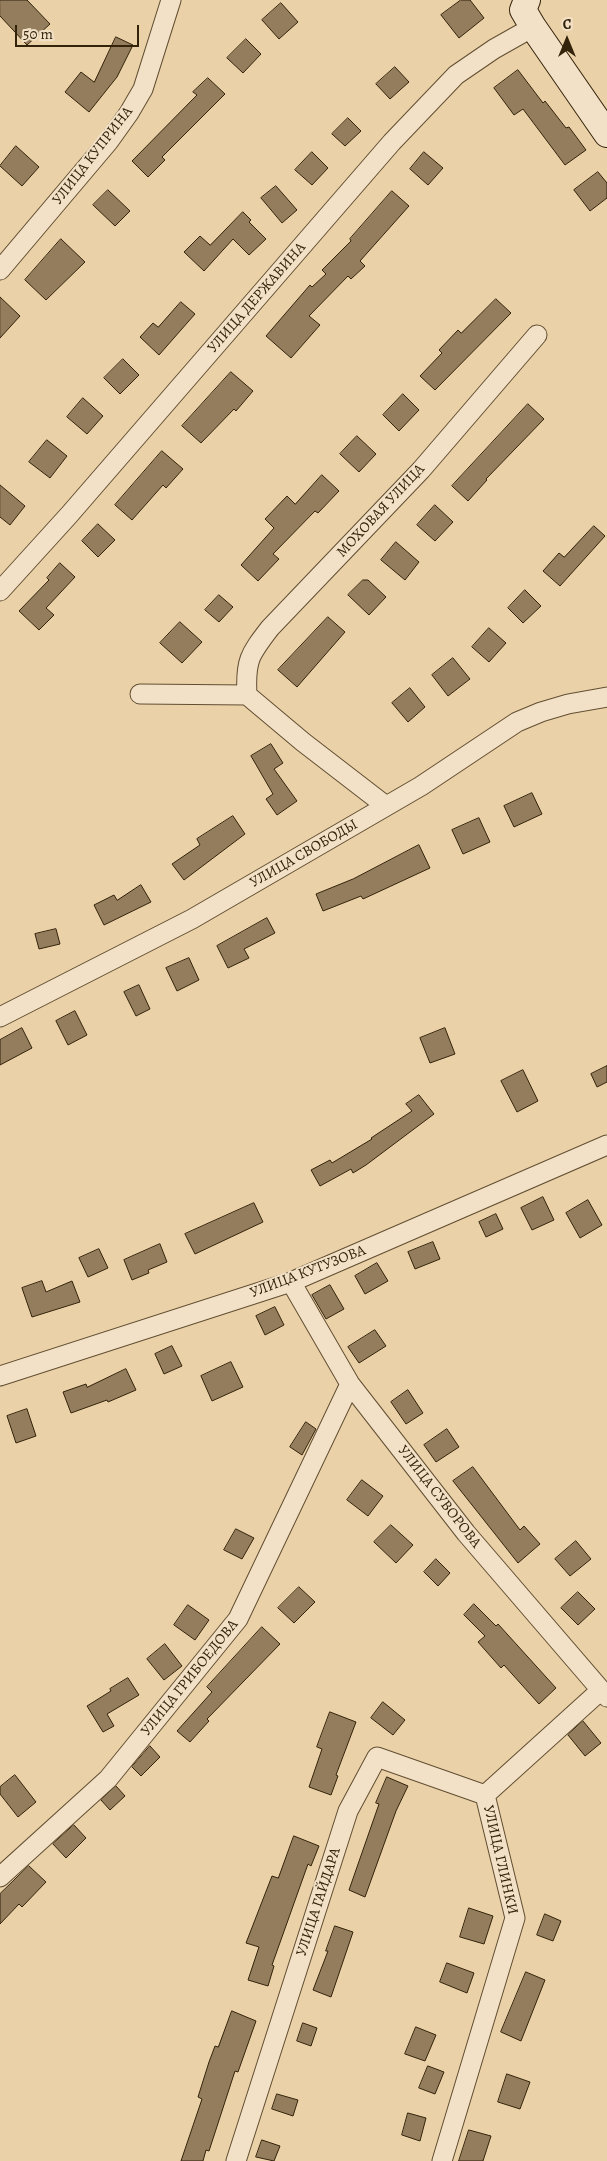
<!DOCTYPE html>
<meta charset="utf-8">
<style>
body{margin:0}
#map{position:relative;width:607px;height:2161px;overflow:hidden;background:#ebd1a8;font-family:Alegreya,serif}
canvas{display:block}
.north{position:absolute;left:542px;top:15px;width:50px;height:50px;-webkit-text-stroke:4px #f2e1c6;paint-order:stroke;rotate:0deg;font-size:14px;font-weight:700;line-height:20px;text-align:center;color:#33230b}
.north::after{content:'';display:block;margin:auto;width:18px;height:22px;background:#33230b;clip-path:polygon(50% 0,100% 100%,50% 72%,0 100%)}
.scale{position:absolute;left:15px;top:25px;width:124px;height:22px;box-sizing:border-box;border:2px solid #33230b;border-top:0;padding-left:6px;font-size:15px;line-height:18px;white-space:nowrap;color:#33230b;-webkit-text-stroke:4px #f2e1c6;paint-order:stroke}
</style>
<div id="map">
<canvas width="607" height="2161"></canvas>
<div class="north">С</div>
<div class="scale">50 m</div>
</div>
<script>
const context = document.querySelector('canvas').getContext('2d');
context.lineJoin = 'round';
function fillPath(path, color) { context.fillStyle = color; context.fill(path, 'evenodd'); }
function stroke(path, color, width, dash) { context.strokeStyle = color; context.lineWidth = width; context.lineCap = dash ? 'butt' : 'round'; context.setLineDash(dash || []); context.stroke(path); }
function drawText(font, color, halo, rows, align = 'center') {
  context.font = font + ' Alegreya,serif'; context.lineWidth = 4; context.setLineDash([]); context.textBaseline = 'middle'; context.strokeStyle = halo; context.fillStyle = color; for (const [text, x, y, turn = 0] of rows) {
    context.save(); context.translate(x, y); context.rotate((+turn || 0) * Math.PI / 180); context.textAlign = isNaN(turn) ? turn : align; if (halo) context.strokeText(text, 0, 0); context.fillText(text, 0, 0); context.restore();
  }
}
const building = new Path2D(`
 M0,0H27L50,24L27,45L0,16Z
 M461,0H470L484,18L459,38L441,15Z
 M281,3L298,22L279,39L262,20Z
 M116,37L133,45L117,77L89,112L65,92L81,72L94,82Z
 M246,39L261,54L243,73L227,58Z
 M395,67L409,82L390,99L376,84Z
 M518,70L543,103L545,101L566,128L569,127L586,150L565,165L523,109L514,115L494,88Z
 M208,78L225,94L162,157L165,160L148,177L132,161L197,95L193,92Z
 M348,118L361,131L345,146L332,134Z
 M16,146L39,167L22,186L0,166Z
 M312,152L328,168L312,185L295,170Z
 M424,152L443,168L428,185L410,169Z
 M598,172L607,183V198L590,211L574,190Z
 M276,186L297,210L282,223L261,198Z
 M108,190L130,211L115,226L93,205Z
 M392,191L409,206L360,261L365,266L351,279L348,276L309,316L320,325L291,358L266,336L310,285L312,287L326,274L322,270L351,241L350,239Z
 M243,212L251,220L249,222L266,239L249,255L233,239L204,271L184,252L200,236L210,245Z
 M61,239L85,262L46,300L25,280Z
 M0,297L20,316L0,338Z
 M496,299L511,313L435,390L420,376L442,353L439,350L458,330L461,333Z
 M181,302L195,314L159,355L140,337L153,323L158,327Z
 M123,359L139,375L120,394L104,378Z
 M231,372L253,391L236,411L234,409L201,443L182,426Z
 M403,394L419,410L399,431L383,415Z
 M83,398L103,416L87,434L67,417Z
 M528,404L544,419L486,479L487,480L468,501L452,486Z
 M357,436L376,454L359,472L340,454Z
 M47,440L67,456L50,478L29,462Z
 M162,451L183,469L166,488L163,485L132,520L115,505Z
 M322,475L339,491L318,513L315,511L273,554L279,559L258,581L241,565L274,528L265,519L287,496L295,504Z
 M0,485L25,506L10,525L0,517Z
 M435,505L453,522L435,541L417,525Z
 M98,524L115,540L98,557L82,541Z
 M594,526L605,536L560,586L543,571L559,553L564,557Z
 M396,542L419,562L405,580L381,560Z
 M60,563L75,577L46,608L54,615L39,630L19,611L49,580L47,578Z
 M363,580H368L386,597L369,615L348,595Z
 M525,590L541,606L523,623L508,608Z
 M219,595L233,607L219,622L205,610Z
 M328,617L345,632L297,687L278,670Z
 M180,622L202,642L182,663L160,643Z
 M489,628L506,643L489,662L472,647Z
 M453,658L470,679L448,696L432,675Z
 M410,688L425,707L408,722L392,703Z
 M271,744L283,763L274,769L297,801L277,815L266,799L273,794L251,756Z
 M532,793L542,814L514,827L504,806Z
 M233,816L245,834L184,880L172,864L200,845L197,839Z
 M479,818L490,842L463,854L452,830Z
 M419,845L430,868L363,899L361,896L323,911L316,894L353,879Z
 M141,885L151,902L104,925L94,905L114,895L117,900Z
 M267,918L275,933L244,949L249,958L228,968L217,946Z
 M56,929L60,944L39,949L35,934Z
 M189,958L199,980L177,991L166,968Z
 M139,985L150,1009L136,1016L124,992Z
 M75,1011L87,1035L68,1045L56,1021Z
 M22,1028L32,1048L0,1065V1040Z
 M445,1028L455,1054L430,1063L420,1038Z
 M607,1066V1082L597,1087L591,1074Z
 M523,1070L538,1101L517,1112L501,1081Z
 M419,1095L434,1114L366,1165L353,1173L351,1169L320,1186L311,1170L330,1160L332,1163L372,1139L371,1138L412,1111L406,1104Z
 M543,1197L554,1220L532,1230L521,1208Z
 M588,1200L602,1225L580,1238L566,1213Z
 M254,1203L263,1222L195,1254L185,1234Z
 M496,1214L503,1229L486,1237L479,1222Z
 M433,1242L440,1259L415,1269L408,1252Z
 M160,1244L167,1262L148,1270L149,1273L132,1280L124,1260Z
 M99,1249L108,1268L88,1277L79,1258Z
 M377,1263L388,1281L365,1294L355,1276Z
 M42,1281L46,1292L72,1281L80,1302L32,1317L22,1288Z
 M330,1285L344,1309L326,1319L312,1295Z
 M275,1307L284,1325L265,1335L256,1316Z
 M375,1330L386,1346L359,1363L348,1347Z
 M172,1346L182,1366L164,1374L155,1354Z
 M231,1362L243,1387L212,1401L201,1376Z
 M126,1369L136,1390L108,1402L107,1400L71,1413L63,1392L86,1384L87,1387Z
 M408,1390L423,1413L406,1424L391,1402Z
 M27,1409L36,1436L16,1443L7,1416Z
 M306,1422L316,1429L302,1455L290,1447Z
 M447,1429L459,1447L436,1462L424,1445Z
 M473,1467L520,1530L524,1526L540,1544L518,1563L453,1481Z
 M362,1480L383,1496L368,1516L347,1500Z
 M391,1525L413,1545L396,1563L374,1542Z
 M236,1529L254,1538L242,1559L224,1550Z
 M576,1541L591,1559L570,1576L555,1559Z
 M436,1559L450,1573L438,1586L424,1572Z
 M299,1587L315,1602L294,1623L278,1608Z
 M578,1592L595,1609L578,1625L561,1608Z
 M474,1604L496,1626L498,1624L556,1688L539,1704L504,1665L501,1668L478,1642L485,1636L464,1615Z
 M188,1605L209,1620L195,1640L174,1625Z
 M262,1627L280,1644L207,1719L209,1721L190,1742L177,1731L212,1692L207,1687Z
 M165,1644L182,1666L164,1680L147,1659Z
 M128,1678L139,1695L107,1714L114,1726L103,1732L87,1706L111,1691L110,1689Z
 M383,1702L405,1720L393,1735L371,1718Z
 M330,1712L356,1722L336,1775L338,1776L331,1795L309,1787L322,1749L317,1747Z
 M583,1721L601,1743L585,1756L568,1735Z
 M150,1746L160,1757L141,1776L132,1767Z
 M15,1775L36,1802L18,1817L0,1794V1787Z
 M387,1777L408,1786L396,1811L365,1897L349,1890L379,1804L376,1803Z
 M116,1786L125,1796L110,1810L101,1800Z
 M74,1825L86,1838L66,1858L53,1844Z
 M294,1836L319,1846L311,1866L308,1864L272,1965L274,1966L268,1986L248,1980L259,1947L246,1943L272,1876L278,1878Z
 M29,1866L46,1882L22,1907L19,1904L0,1924V1894Z
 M469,1908L493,1916L484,1944L460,1937Z
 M545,1914L561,1921L553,1941L537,1935Z
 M335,1926L353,1932L331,1997L313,1990L328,1951H326Z
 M447,1963L474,1973L467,1993L440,1982Z
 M526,1972L545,1980L521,2041L501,2032Z
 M232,2011L256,2021L238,2072L235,2071L209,2151L206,2150L203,2161H181L202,2099L198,2097L209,2062L215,2046L218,2047Z
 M303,2023L317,2028L311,2046L297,2041Z
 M416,2027L436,2035L425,2061L405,2054Z
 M428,2066L444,2072L435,2094L419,2088Z
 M507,2074L530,2082L520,2109L498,2102Z
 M277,2094L298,2100L293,2116L272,2109Z
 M408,2113L426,2118L420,2141L402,2135Z
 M469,2130L491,2136L483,2161H459Z
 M262,2140L280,2146L274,2161L256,2157Z`);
fillPath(building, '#937d5d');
stroke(building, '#33230b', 1);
const street = new Path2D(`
 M0,270L109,141L129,113L143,89L171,0
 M0,591L69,515L392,142L456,75L494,49L533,27
 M140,694L247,695L303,742L386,806
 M247,695C245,660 250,654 270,628L421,470L537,335
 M0,1017L192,919L421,786L517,722L541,712L568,704L607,697
 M291,1282L350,1384L466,1533L607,1697
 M0,1376L291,1282L607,1145
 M0,1877L108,1779L238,1619L350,1384
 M236,2161L348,1811L377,1757L485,1795
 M442,2161L515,1918L485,1795L601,1690`);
const secondary = new Path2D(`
 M527,0L523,10L533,27L607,134`);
stroke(street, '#614e32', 21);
stroke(secondary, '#33230b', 28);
stroke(street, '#f2e1c6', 19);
stroke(secondary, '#f2e1c6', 26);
drawText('15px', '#33230b', '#f2e1c6', [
 ["УЛИЦА КУПРИНА",93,156,-52],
 ["УЛИЦА ДЕРЖАВИНА",257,298,-49],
 ["МОХОВАЯ УЛИЦА",381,511,-47],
 ["УЛИЦА СВОБОДЫ",304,854,-30],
 ["УЛИЦА КУТУЗОВА",308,1272,-21],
 ["УЛИЦА СУВОРОВА",439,1497,52],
 ["УЛИЦА ГРИБОЕДОВА",190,1678,-51],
 ["УЛИЦА ГЛИНКИ",500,1860,77],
 ["УЛИЦА ГАЙДАРА",319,1902,-72]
]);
</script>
